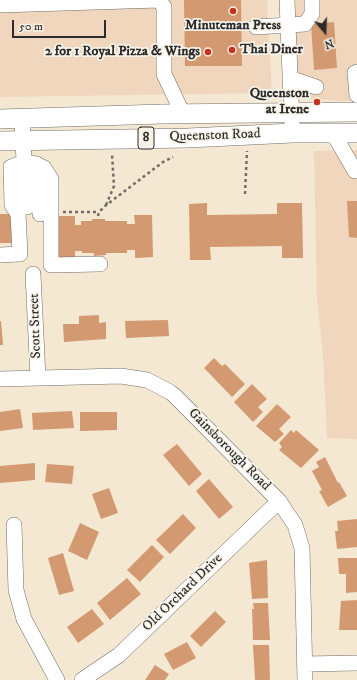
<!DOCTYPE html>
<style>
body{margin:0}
#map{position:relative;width:357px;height:680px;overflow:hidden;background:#f4e8d3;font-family:"IM FELL DW Pica",serif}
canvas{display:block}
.north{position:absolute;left:305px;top:12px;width:40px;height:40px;-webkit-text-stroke:3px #f7f3e8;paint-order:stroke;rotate:161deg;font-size:11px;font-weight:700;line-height:16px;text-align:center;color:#2b2b2b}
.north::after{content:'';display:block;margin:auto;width:14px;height:18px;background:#2b2b2b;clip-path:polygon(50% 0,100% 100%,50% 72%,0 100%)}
.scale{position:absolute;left:12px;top:20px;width:94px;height:18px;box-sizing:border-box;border:2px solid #2b2b2b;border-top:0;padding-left:5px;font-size:12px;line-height:14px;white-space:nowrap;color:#2b2b2b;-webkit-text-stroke:3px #f7f3e8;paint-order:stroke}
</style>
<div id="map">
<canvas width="357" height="680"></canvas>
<div class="north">N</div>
<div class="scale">50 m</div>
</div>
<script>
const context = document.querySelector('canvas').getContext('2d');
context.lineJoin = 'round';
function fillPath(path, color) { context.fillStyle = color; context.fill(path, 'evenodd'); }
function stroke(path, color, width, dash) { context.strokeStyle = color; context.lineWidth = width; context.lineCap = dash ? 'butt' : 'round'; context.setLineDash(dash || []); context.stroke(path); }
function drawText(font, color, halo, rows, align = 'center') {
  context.font = font + ' "IM FELL DW Pica",serif'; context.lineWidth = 3.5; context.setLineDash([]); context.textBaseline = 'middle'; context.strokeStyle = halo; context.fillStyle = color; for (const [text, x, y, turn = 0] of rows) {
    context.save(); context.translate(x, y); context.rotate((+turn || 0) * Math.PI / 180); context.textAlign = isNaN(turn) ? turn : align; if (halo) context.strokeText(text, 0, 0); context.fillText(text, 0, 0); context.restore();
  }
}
fillPath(new Path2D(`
 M0,0H267L272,93L0,97Z
 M294,0H357V100L343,101L298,98Z
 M357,150V440L356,439L327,438L323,355L317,300L314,151Z`), '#f0d6bc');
fillPath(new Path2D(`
 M184,0H241L242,66H185Z
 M334,22L337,68L314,70L311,24Z
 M347,201H357V238L349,237Z
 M207,203V215L277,214V203H302L303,258H282V246L210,247L211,260H190L189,204Z
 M0,214H12V243H0Z
 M134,215H152L153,257L135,258V250H127V253H106V255L94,256V253H82V251H75V259H59V216H75V225H81V221H92V219H105V221H127V224H135Z
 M99,315V323L106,322V339L64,342L63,324H79V316Z
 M168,320L169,336L126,338L125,321Z
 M0,321H1L3,345H0Z
 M214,358L222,366L225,364L245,384L232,397L204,368Z
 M252,384L267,399L258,407L263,412L253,422L234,402Z
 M277,404L291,417L279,429L284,434L275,442L256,426Z
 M20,409L23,428L0,431V412Z
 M72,411L74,428L33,430L32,413Z
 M80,412H117V430L80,431Z
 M291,430L294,433L296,430L319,450L301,468L279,450L282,447L279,443Z
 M177,444L202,474L189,486L163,455Z
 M325,457L338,483L339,482L347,496L328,507L319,491L322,490L312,471L319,467L316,462Z
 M35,463V480L0,483V466Z
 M47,464L74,466L72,484L45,482Z
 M209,479L233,507L219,519L196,491Z
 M109,488L118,513L101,519L92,494Z
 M183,514L196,528L170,554L156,540Z
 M357,519V547L337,549L335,531H338L337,521Z
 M80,523L99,532L87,560L68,551Z
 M152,545L164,557L140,582L127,570Z
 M63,553L74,591L59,595L48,558Z
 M338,558H357V592L346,593V574H339Z
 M267,560L268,598L252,599L249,563Z
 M127,578L141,594L110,620L97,603Z
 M357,600V630H339L341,601Z
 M253,603H268L270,640H253L252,609H254Z
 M92,609L104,624L78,643L67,627Z
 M215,611L226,622L201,647L190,636Z
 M187,642L196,658L173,670L164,654Z
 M253,645H269L270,680H255Z
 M155,665L169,674L165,680H145Z`), '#d39970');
const minor = new Path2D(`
 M159,0L164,7V74L180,108V114
 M287,0L292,123
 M0,5L159,0
 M256,27L305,24L312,14V0
 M357,72L355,73L357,95
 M290,78L316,87
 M22,119L24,162L36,164L40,214
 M333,133L355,171H357
 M36,164L44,168L51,179V265L100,264
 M0,255L20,254L18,214L12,205L11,167L24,162L27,207
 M33,274L38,378
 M0,379L121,376L147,380L170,392L175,396L279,501L295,525L302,548L305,680
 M14,525L16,590L24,619L57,680
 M305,664L357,663
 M82,680L119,655L279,501`);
const major = new Path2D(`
 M0,119L162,114L357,112
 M0,141L188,138L293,133H357`);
stroke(minor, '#716d66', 16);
stroke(major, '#716d66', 20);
stroke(new Path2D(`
 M245,194L247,151
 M106,205L114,186L112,154
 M63,212H99
 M98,216L99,212L105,206L163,162L173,157`), '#716d66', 2.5, [3, 3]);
stroke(minor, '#fff', 15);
stroke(major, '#fff', 19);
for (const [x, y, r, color] of [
 [233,11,4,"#c8321e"],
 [232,50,4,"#c8321e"],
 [208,52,4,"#c8321e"],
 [317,102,4,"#c8321e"]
]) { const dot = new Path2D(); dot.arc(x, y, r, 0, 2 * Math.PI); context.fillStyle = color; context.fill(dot); stroke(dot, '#f7f3e8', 1.5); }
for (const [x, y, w] of [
 [146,138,16]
]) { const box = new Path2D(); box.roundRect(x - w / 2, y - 11, w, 22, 3); context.fillStyle = '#f7f3e8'; context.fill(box); stroke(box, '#2b2b2b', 1); }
drawText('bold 13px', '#2b2b2b', null, [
 ["8",146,138]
]);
drawText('bold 14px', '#2b2b2b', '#f7f3e8', [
 ["Minuteman Press",233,26,"center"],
 ["Thai Diner",240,50,"left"],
 ["2 for 1 Royal Pizza & Wings",200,52],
 ["Queenston",309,94],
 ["at Irene",309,110]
], 'right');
drawText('14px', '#2b2b2b', '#f7f3e8', [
 ["Queenston Road",215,136,-2],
 ["Scott Street",36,326,-92],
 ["Gainsborough Road",229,450,45],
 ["Old Orchard Drive",183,593,-44]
]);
</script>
